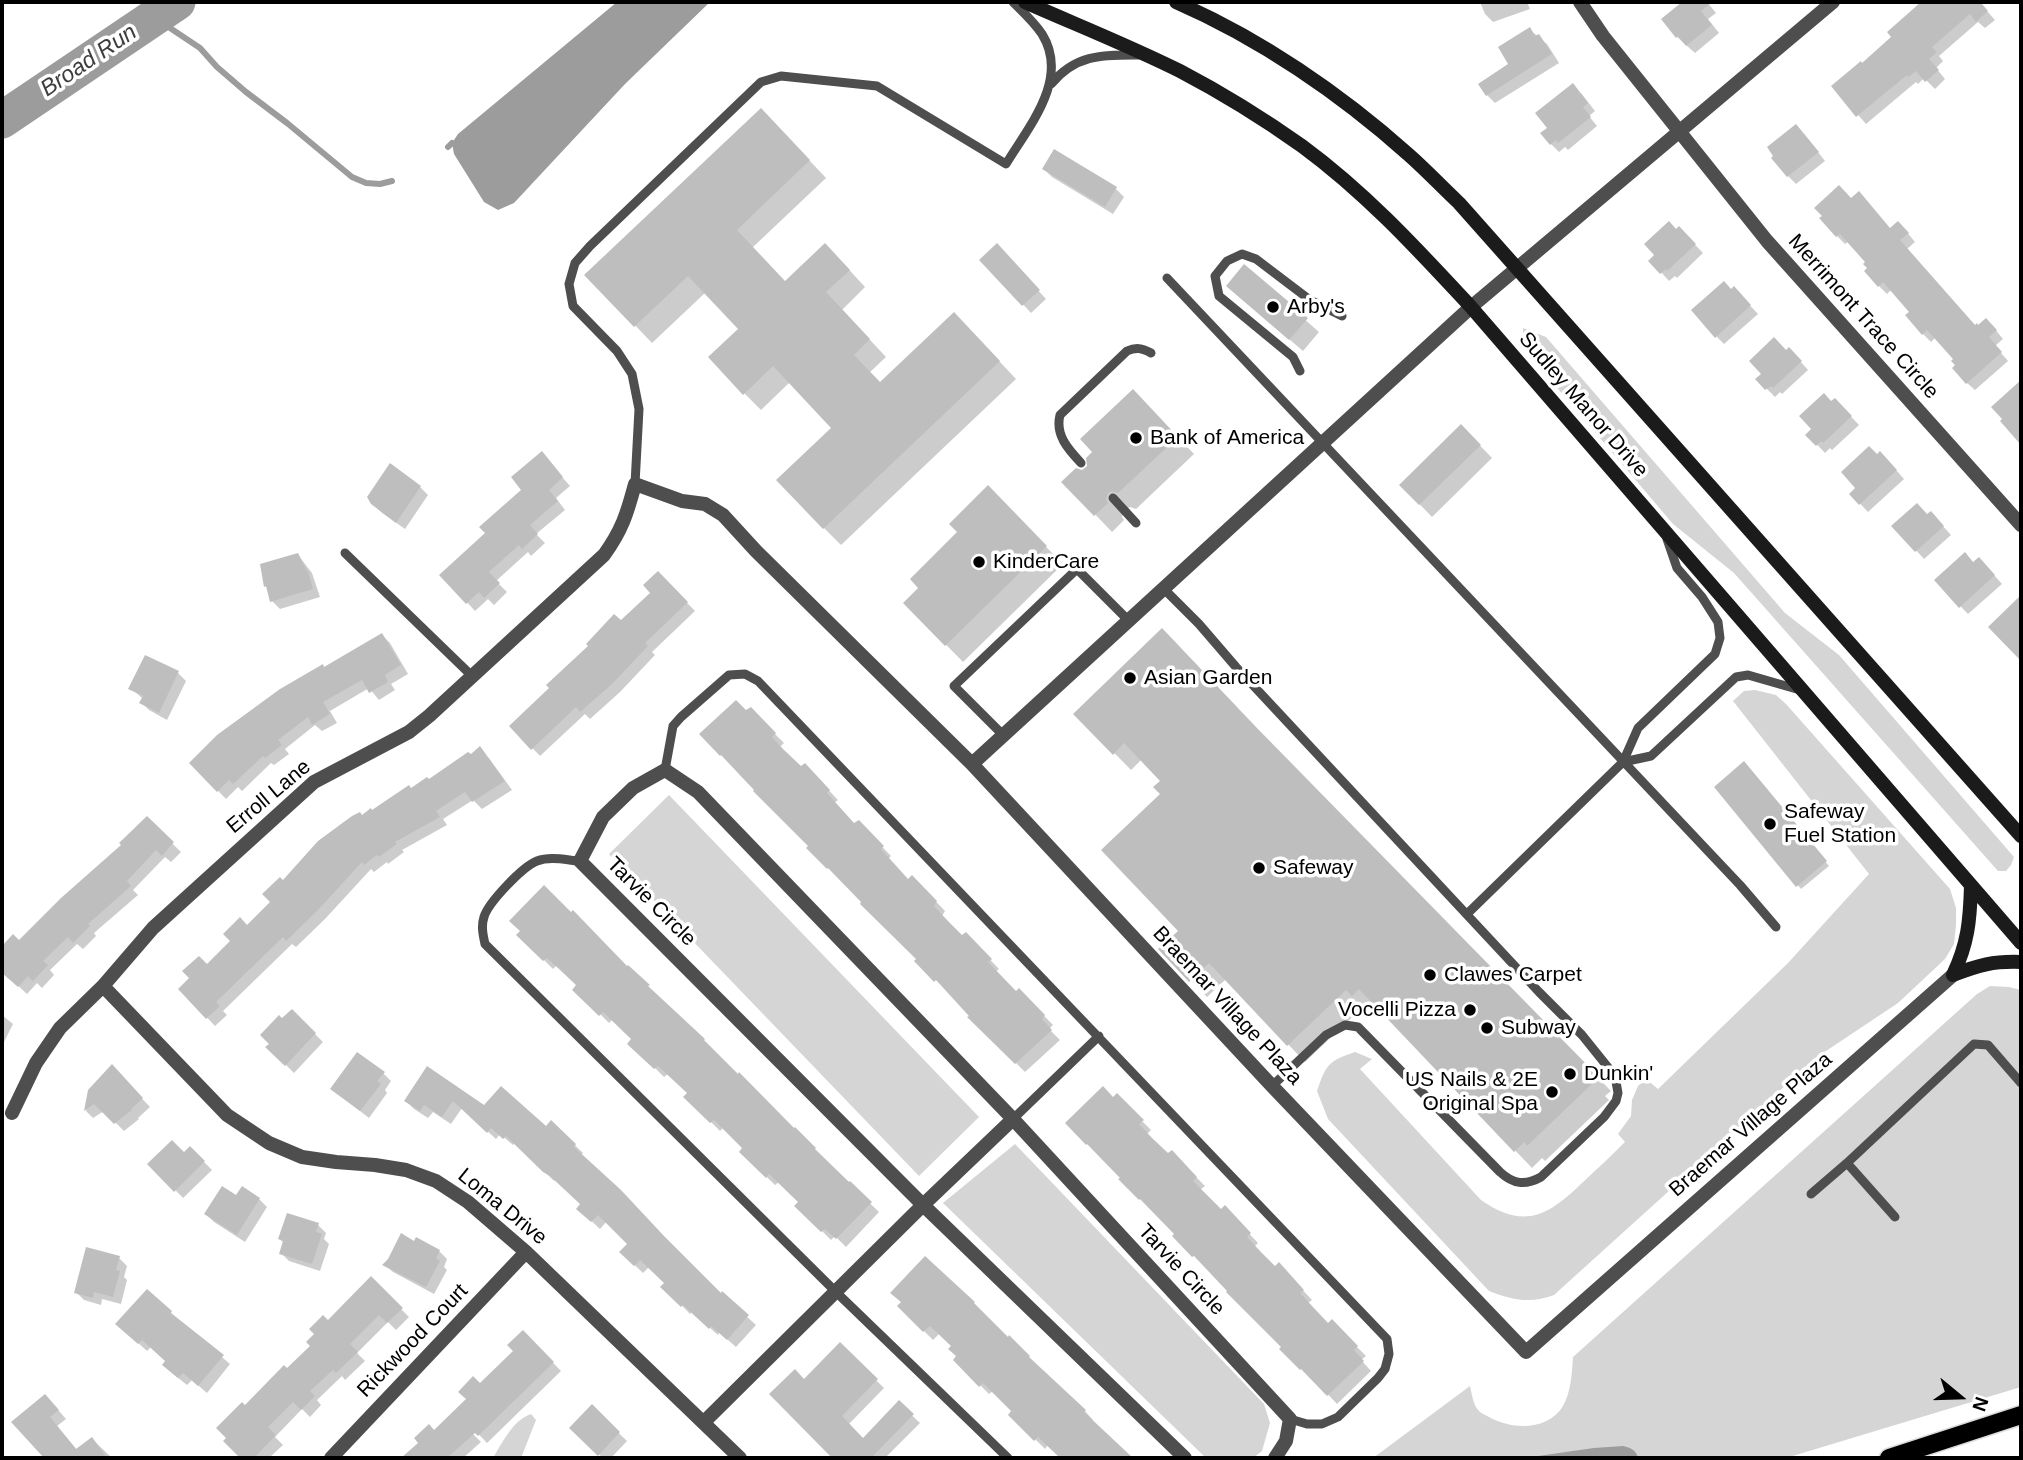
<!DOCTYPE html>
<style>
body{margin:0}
#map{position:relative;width:2023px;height:1460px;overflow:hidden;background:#fff;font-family:Helvetica,sans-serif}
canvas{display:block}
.frame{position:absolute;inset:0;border:4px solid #000;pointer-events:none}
.north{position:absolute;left:1925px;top:1362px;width:70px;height:70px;-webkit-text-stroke:5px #fff;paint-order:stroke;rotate:109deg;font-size:19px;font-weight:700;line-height:28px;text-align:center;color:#000}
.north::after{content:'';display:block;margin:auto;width:24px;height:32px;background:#000;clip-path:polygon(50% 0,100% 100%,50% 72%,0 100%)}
</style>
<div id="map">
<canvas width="2023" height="1460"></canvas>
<div class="frame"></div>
<div class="north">N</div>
</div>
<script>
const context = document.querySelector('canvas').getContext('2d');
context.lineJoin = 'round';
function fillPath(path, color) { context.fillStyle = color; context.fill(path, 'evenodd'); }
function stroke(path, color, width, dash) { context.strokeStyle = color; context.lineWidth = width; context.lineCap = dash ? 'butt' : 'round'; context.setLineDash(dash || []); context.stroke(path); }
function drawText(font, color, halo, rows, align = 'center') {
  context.font = font + ' Helvetica,sans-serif'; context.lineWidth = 7; context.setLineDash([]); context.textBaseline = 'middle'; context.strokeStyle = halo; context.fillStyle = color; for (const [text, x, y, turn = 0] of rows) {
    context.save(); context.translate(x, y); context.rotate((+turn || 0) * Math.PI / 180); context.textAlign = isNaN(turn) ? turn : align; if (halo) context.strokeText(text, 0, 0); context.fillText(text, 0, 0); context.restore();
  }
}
fillPath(new Path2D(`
 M1523,328L1546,337L1785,613L1839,655L2014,857L2011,865L2006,871H1998L1734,573L1673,524L1531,357L1523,345Z
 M1755,690L1776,695L1786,704L1950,889L1956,908V925L1954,944L1945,959L1898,1003L1817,1057L1554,1295C1531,1304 1512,1300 1489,1291L1328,1119L1317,1091C1326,1065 1328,1061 1355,1052L1372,1059L1360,1069L1481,1200C1524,1230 1548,1216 1582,1183C1596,1170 1611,1156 1625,1142L1618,1134L1631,1116L1632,1100L1638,1086L1646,1079L1658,1089L1788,963L1869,874L1733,701L1744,691Z
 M669,795L979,1117L919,1176L609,854Z
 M1990,986L2009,987L2021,990V1387L1786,1458H1373L1470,1386C1472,1394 1473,1405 1479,1411C1482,1414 1486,1415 1489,1417C1512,1430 1548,1431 1563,1406C1571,1392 1572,1373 1573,1357L1977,994Z
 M1015,1144L1264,1404L1270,1423L1262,1451L1253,1458H1206L943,1203Z
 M531,1414L536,1420L521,1458H493C503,1442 512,1421 531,1414Z`), '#d5d5d5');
fillPath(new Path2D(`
 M617,2H710L625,84L514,203L498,210L484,202L454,154L452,143L458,134Z
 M1623,1446C1631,1448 1636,1450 1638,1458H1524L1594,1448Z`), '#9c9c9c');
fillPath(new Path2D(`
 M1480,2H1527L1530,9L1493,22L1485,14Z
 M1685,2H1707L1716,13L1708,19L1719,33L1695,53L1677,37L1663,19Z
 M1929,2H1979L1995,20L1985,28L1978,22L1939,56L1943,61L1936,68L1945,79L1935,89L1924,78L1918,84L1916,82L1866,124L1833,86L1863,65Z
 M1529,29L1547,44L1559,63L1495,103L1487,95L1511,64Z
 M1581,93L1595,111L1589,116L1597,126L1568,150L1565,147L1559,152L1551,144Z
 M778,127L826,178L752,248L785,283L842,262L865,287L842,310L886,357L869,373L880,384L971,331L1016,379L841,545L824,528L833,428L790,382L761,410L744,393L740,329L706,292L652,343L587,275Z
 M1804,134L1825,161L1796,184L1788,176Z
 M1044,169L1116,189L1124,197L1113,214L1052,177Z
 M1851,200L1891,230L1906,231L1915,242L1907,249L1975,327L1994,328L2003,339L1995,346L2008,361L1975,390L1967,383L1955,359L1936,337L1931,342L1923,334L1911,312L1892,289L1887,294L1879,286L1867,262L1849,241L1845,244L1837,236Z
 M1679,228L1703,253L1677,278L1675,276L1669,281L1651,261Z
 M1005,254L1046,299L1031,313L982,260Z
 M1245,267L1319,332L1303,351L1241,298Z
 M1731,291L1742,297L1758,314L1724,344L1716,336Z
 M1789,349L1808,370L1782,394L1780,392L1775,397L1757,379Z
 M1835,400L1859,425L1832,450L1830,448L1825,453L1808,435Z
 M1150,408L1194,454L1136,509L1130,507L1124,510L1122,517L1124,520L1112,532L1064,482L1089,466L1095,452Z
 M1461,426L1492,458L1432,517L1401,485Z
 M1877,456L1888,461L1904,479L1868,512L1851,494L1857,488Z
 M549,462L570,486L556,498L565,510L536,534L545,543L531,556L528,552L496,581L507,592L494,605L488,599L475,611L442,575L487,533L523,490Z
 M420,487L428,495L405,529L381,512L372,503Z
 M988,488L1063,564L963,662L905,603L920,588L960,533Z
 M1931,513L1951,535L1924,559L1894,526L1928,516Z
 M298,555L312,573L320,597L280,609L272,601L268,588L265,586Z
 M1974,563L1987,567L2002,584L1968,614L1936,581Z
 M658,573L695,611L652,652L655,655L620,692L590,719L585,714L540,756L511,726L653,593Z
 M382,635L390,643L408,674L391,684L395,690L379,700L369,688L330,711L337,723L322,731L315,725L285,749L289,754L274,765L271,763L242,791L238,787L226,799L191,763L325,668Z
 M146,657L178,673L186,681L167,720L149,710L141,702L143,699L131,688Z
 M750,709L784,743L780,747L801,769L805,765L838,800L834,803L854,824L858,822L891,856L888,859L908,881L921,886L945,911L942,916L962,937L966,934L999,969L995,972L1016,994L1019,990L1053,1025L1049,1029L1060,1040L1025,1072L970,1017L945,988L916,961L918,959L810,846L746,712Z
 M1076,714L1273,746L1611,1091L1605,1096L1609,1100L1545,1161L1542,1158L1532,1168L1376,1005L1370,1012L1364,1006L1305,1062L1226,979L1207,997L1161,949L1181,931L1162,794L1163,781L1142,759L1131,770Z
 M488,757L512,790L482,809L473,800L443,819L447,825L402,850L404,852L388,864L387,862L374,872L371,869L325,919L296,947L292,944L223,1011L227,1015L215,1026L180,989L207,966L272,902L283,882L362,817L429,781Z
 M1747,767L1829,866L1801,889L1716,787Z
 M147,819L181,852L171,862L165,857L133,890L138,895L94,933L96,936L83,949L77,944L50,970L54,975L42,988L37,983L27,994L2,971V949L13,937L19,942L123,845Z
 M519,935L711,1050L879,1212L846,1247L835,1236L831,1240L797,1206L800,1202L779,1182L775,1185L741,1152L745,1148L724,1127L720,1131L686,1097L689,1093L668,1074L664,1077L630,1043L634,1040L613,1019L609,1023L575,989L578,985L557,965L553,969Z
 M292,1011L323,1042L294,1073L268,1047L282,1021Z
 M2,1015L13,1024L4,1042L2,1041Z
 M112,1067L150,1107L138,1118L139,1119L124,1131L104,1111L93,1118L86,1111L90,1090Z
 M428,1069L485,1107L546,1128L551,1122L583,1153L581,1155L721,1295L722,1294L756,1325L736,1347L719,1332L718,1335L692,1312L690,1314L671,1294L666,1283L649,1267L643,1273L621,1252L630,1244L607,1221L600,1229L579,1209L583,1204L560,1183L553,1180L515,1143L513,1145L500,1134L496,1139L462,1108L451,1124L433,1112L428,1118L414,1109L406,1101Z
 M383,1073L391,1081L385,1090L387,1093L369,1118L332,1089Z
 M1117,1096L1151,1130L1147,1134L1167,1155L1171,1152L1205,1186L1200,1190L1221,1212L1225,1208L1258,1243L1254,1247L1275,1268L1279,1265L1312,1300L1308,1303L1328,1325L1332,1322L1366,1356L1361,1360L1371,1371L1337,1404L1097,1151L1113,1099Z
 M190,1148L212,1170L183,1198L150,1164L184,1154Z
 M237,1198L259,1199L267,1207L245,1242L214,1222L206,1214Z
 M318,1225L326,1233L324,1239L329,1244L320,1271L289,1261L281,1253L284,1243L280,1239Z
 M439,1251L447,1259L444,1267L447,1270L434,1294L393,1272L385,1265Z
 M119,1258L127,1266L124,1277L127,1280L121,1304L102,1299L101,1305L84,1300L76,1292Z
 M371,1279L409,1317L396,1330L388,1322L357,1353L365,1361L345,1380L342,1376L317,1400L321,1405L310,1417L302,1409L275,1437L283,1445L269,1458H242L225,1441L245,1407L313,1346L328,1322Z
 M899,1306L981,1313L1085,1411L1093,1420L1092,1422L1132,1458H1062L1048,1445L1045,1449L1011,1415L1014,1411L993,1391L989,1394L955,1360L958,1356L953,1346L940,1333L933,1340Z
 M170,1313L230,1364L207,1393L192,1380L187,1385L172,1373L167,1362L151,1347L147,1351L126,1332Z
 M523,1332L561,1371L487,1443L470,1425L467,1428L481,1442L463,1458H404L434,1432L515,1351Z
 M840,1345L884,1388L848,1425L864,1441L899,1403L920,1423L885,1458H835L772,1395L804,1381Z
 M53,1404L66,1419L57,1426L77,1450L92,1439L112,1458H56L51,1451L37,1448Z
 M592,1407L627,1441L611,1458H603L571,1428Z`), '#0003');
stroke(new Path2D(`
 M150,21L170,28L200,48L217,67L246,92L287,123L352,177L366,183L380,184L392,181
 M448,147L452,143`), '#9c9c9c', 6);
stroke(new Path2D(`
 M2,120L177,2`), '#9c9c9c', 37);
fillPath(new Path2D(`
 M1682,2H1712L1701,11L1712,25L1686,46L1678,36L1676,38L1661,19Z
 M1921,2H1984L1982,4L1988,11L1976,22L1970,14L1932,47L1937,52L1929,59L1939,70L1925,82L1916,71L1908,77L1907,75L1856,117L1831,86L1861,61L1862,63L1891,37L1887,32Z
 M1530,27L1535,36L1539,34L1552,54L1486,96L1478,84L1508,64L1498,47Z
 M1573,83L1588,103L1583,107L1591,117L1558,143L1556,140L1550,145L1540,133L1547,128L1535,113Z
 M761,108L810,160L737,230L785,281L825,243L850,270L826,292L870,339L854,355L880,382L954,312L1000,361L823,529L776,480L831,428L773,366L743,395L708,357L738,329L688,276L634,327L584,275Z
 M1796,124L1819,152L1787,177L1771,158L1773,156L1767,147Z
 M1054,149L1117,187L1105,207L1042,169Z
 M1839,185L1851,198L1859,191L1890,228L1898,221L1909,233L1900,240L1975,325L1977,323L1978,325L1986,318L1997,330L1989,337L2002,352L1966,384L1952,368L1955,365L1951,361L1953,359L1927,330L1922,335L1905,315L1909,312L1883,282L1878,287L1864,271L1867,268L1863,264L1865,262L1840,234L1836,237L1819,218L1822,216L1814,208Z
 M1669,221L1676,229L1679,226L1696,244L1667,271L1666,269L1660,274L1648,261L1654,255L1644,244Z
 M997,243L1040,290L1022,306L979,260Z
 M1244,264L1308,318L1289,340L1226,286Z
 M1724,281L1731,289L1734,286L1751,305L1715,338L1691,310Z
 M1774,337L1786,350L1789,347L1802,361L1773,388L1771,386L1765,390L1755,379L1761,374L1749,361Z
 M2021,380V445L2000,421L2002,419L1991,407Z
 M1133,389L1178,437L1118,493L1112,491L1108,493L1106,499L1108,503L1094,516L1061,482L1076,468L1082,470L1087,466L1086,458L1092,452L1080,439Z
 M1824,393L1831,401L1835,398L1852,416L1823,443L1821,441L1816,446L1805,435L1811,429L1799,416Z
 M1461,424L1481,445L1419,505L1399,485Z
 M1869,446L1877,454L1880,451L1897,470L1859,505L1849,494L1855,488L1841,472Z
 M542,451L563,477L549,490L558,501L530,525L538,534L522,549L519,545L489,572L500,583L484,598L479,592L466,604L439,575L485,533L479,527L521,490L511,477Z
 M390,463L421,486L396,523L371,504L367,497Z
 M988,485L1047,546L945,646L903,603L918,588L910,579L957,532L949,524Z
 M1917,503L1927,514L1931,511L1944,526L1915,552L1891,526Z
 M1965,552L1973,562L1979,557L1995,575L1959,608L1934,580Z
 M298,553L307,571H308L313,589L270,602L266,586L264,587L260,564Z
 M658,571L688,602L645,643L648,646L612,684L580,712L576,707L531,750L509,726L549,688L546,685L588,646L586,644L614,614L621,620L650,593L643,585Z
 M2021,595V661L1988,627Z
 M1162,628L1256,727L1595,1073L1590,1078L1594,1082L1527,1146L1524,1142L1514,1152L1359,989L1352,996L1346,990L1287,1046L1209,963L1189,982L1158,949L1178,931L1101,850L1160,794L1153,787L1160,781L1124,743L1113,755L1073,714Z
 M382,633L401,665L385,675L388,682L369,693L362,680L323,702L330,714L312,725L308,717L278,740L282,745L265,758L263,756L233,784L229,780L217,792L189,763L217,735L280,689L323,664L324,667Z
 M145,655L179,671L159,713L139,703L143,696L128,689Z
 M736,700L746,710L751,707L776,733L772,737L783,749L801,766L805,763L830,790L827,793L854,823L859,820L884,846L881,849L908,879L912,875L937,901L934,906L947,920L962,935L966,932L992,959L988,962L1016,991L1019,988L1045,1015L1042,1019L1052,1030L1015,1064L967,1017L969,1016L936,980L934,982L914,961L916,959L860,904L861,902L828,868L827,869L806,848L808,846L753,791L754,790L721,755L720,756L699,734Z
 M480,746L505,781L472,802L465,792L436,811L440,817L395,842L397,844L379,857L377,855L364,865L362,862L317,911L286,941L283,937L216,1002L220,1006L206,1019L178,989L189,978L182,971L199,956L207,964L230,941L223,934L240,917L247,925L270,902L262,894L280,877L283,880L318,841L352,816L360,812L362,815L371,808L372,810L409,785L411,788L427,777L429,779L468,752L471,754Z
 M1744,761L1827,861L1796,887L1714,787Z
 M147,816L174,842L162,856L156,850L127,881L131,886L88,924L90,926L73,943L68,937L43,961L48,965L33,981L28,976L18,987L2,973V946L13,934L19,940L61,898L121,845L119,843Z
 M544,885L571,912L573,910L627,966L628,965L650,985L648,986L705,1039L704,1040L738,1074L739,1072L794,1128L795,1127L816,1148L815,1149L849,1182L850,1181L872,1202L836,1239L825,1229L821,1232L794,1206L798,1202L769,1174L766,1178L739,1152L742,1148L714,1120L710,1123L683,1097L687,1093L658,1066L654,1069L627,1044L631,1039L603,1012L599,1016L572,990L576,985L558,968L547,958L543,961L516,935L520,931L509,921Z
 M292,1009L316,1033L285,1066L265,1047L269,1044L260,1035L279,1015L282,1018Z
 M357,1052L385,1072L377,1081L381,1084L360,1111L330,1089Z
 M112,1064L143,1098L131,1109L132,1110L114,1124L94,1104L84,1111L88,1090Z
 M427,1066L484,1105L501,1086L546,1126L551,1120L576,1144L574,1147L621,1190L664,1236L721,1293L722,1291L749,1315L727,1340L711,1326L709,1329L683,1305L681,1307L660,1287L664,1283L640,1260L634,1266L619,1252L627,1244L598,1215L591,1222L576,1209L580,1204L550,1176L543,1172L506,1136L503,1139L491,1128L487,1133L453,1101L442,1117L424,1105L420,1111L404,1101Z
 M1103,1086L1113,1097L1117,1093L1144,1120L1139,1124L1152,1138L1168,1153L1172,1150L1197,1177L1193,1181L1221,1209L1225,1205L1251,1233L1247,1237L1260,1251L1275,1266L1279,1262L1304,1290L1300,1293L1312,1306L1328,1323L1332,1319L1358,1346L1354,1350L1364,1361L1327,1396L1301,1369L1300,1370L1279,1349L1281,1347L1226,1292L1227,1291L1194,1256L1192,1257L1172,1236L1174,1234L1140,1199L1139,1200L1118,1179L1120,1178L1087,1144L1086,1145L1065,1123Z
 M172,1140L184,1152L190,1146L205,1161L174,1192L147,1164Z
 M222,1186L236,1195L242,1186L260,1198L237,1235L204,1214Z
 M287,1213L319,1223L316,1232L322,1234L312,1264L279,1254L283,1241L278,1239Z
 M401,1233L414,1241L416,1237L440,1250L436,1258L440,1261L426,1287L382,1265L388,1259Z
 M86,1247L120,1256L116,1270L120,1271L113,1297L94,1292L93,1298L74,1293Z
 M925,1256L975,1302L974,1303L1008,1337L1009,1335L1030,1356L1029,1357L1086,1410L1084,1412L1133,1458H1060L1038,1437L1034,1441L1008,1415L1011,1411L983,1383L979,1387L953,1360L956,1356L948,1349L951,1346L930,1326L923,1332L897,1306L901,1302L890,1293Z
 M371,1276L403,1308L387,1323L379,1315L350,1344L358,1352L336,1373L333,1370L310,1391L315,1396L301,1410L293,1402L268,1427L276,1435L254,1458H240L223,1441L226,1438L216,1428L242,1402L245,1405L284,1365L287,1368L310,1346L306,1342L314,1334L309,1329L323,1315L328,1320Z
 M147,1289L172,1311L171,1313L224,1355L198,1386L183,1373L178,1378L162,1365L165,1361L142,1340L138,1344L115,1324Z
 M523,1330L554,1362L478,1436L475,1433L447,1458H401L418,1443L414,1438L429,1424L434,1430L466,1399L458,1392L473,1376L480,1383L513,1351L507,1345Z
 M840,1342L878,1379L842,1416L863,1438L899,1400L914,1414L871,1458H832L769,1394L795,1369L804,1379Z
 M45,1394L59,1410L50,1417L76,1449L92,1437L107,1458H44L11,1422Z
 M592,1404L620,1432L598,1456L569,1428Z`), '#bebebe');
const primary = new Path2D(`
 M1889,1458L2021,1415`);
stroke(primary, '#dbdbdb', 21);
stroke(new Path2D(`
 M1051,84C1076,54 1102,55 1138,55
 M1167,278L1740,885L1776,927
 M1300,371L1293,357L1219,296L1215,276L1227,261L1242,254L1256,259L1310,300L1342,316
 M1081,463C1068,449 1055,435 1060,415L1127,351C1136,347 1142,348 1151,353
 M635,484L639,409L632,374L617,351L573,306L569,284L575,263L590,246L761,82L781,76L877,86L1006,164C1029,126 1070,79 1042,34C1034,22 1023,12 1013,2
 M1113,498L1136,523
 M1667,539L1677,568L1702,597L1718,622L1720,638L1715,654L1638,728L1623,762L1651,756L1736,677L1748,675L1800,690
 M345,553L472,676
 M1164,589L1199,624L1236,667L1539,992L1582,1035L1615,1076L1618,1093L1616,1101L1604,1117L1541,1177C1525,1186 1513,1184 1500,1172L1358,1027L1345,1025L1326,1035L1272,1086
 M1004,736L954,686L1077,569L1129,621
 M665,770L673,726L681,717L729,675L745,674L758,681L1387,1339L1389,1354L1385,1369L1378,1378L1338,1417L1322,1424H1307L1290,1419
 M580,861C566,860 550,856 537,861C522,867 488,903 484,917C481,926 483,935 485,944L836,1292L1008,1458
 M1467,914L1623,762
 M1013,1119L1099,1036
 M1847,1163L1895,1217
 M1811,1194L1847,1163L1974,1044L1988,1045L2021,1083`), '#4e4e4e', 9);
stroke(new Path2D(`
 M1580,2L1603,36L1767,241L2021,525
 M972,764L1471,307L1833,2
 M103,986L227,1115L269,1143L302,1157L336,1162L375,1165L406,1170L436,1181L468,1202L526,1252L740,1458
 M12,1113L36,1063L60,1028L103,986L153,928L314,782L409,732L429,716L604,555C622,530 627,514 635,484L682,501L705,504L723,515L756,551L972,764L1272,1086L1526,1352L1953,975
 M704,1422L923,1205L1013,1119
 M331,1458L526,1252
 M1185,1458L923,1205L580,861L603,817L633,788L665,770L698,792L1013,1119L1290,1419L1286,1441L1275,1458`), '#4e4e4e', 14);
stroke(new Path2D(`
 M1025,2C1077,25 1130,46 1180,71C1222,93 1264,119 1302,146C1366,193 1418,250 1471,307L2021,943
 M1176,2C1259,38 1341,94 1409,155C1426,170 1442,187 1459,203L2021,836
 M1953,975C1968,943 1970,921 1971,886
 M1953,975C1979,965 1993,961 2021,962`), '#1b1b1b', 14);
stroke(primary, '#000', 18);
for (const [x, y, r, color] of [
 [1273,307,7,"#000"],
 [1136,438,7,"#000"],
 [979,562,7,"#000"],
 [1130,678,7,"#000"],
 [1770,824,7,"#000"],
 [1259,868,7,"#000"],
 [1430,975,7,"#000"],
 [1470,1010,7,"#000"],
 [1487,1028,7,"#000"],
 [1570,1074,7,"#000"],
 [1552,1092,7,"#000"]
]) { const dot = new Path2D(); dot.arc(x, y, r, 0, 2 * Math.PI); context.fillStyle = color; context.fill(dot); stroke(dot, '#fff', 2.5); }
drawText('21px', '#000', '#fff', [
 ["Arby's",1287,307],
 ["Bank of America",1150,438],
 ["KinderCare",993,562],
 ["Asian Garden",1144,678],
 ["Safeway",1784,812],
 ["Fuel Station",1784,836],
 ["Safeway",1273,868],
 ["Clawes Carpet",1444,975],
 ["Vocelli Pizza",1456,1010,"right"],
 ["Subway",1501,1028],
 ["Dunkin'",1584,1074],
 ["US Nails & 2E",1538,1080,"right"],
 ["Original Spa",1538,1104,"right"]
], 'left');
drawText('21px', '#000', '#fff', [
 ["Merrimont Trace Circle",1863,317,48],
 ["Sudley Manor Drive",1583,405,49],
 ["Erroll Lane",269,797,-40],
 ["Tarvie Circle",651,902,45],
 ["Braemar Village Plaza",1227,1006,47],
 ["Braemar Village Plaza",1751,1125,-41],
 ["Loma Drive",502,1207,39],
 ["Tarvie Circle",1181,1270,47],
 ["Rickwood Court",413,1341,-46]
]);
drawText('italic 23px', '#3d3d3d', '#fff', [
 ["Broad Run",89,61,-34]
]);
</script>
